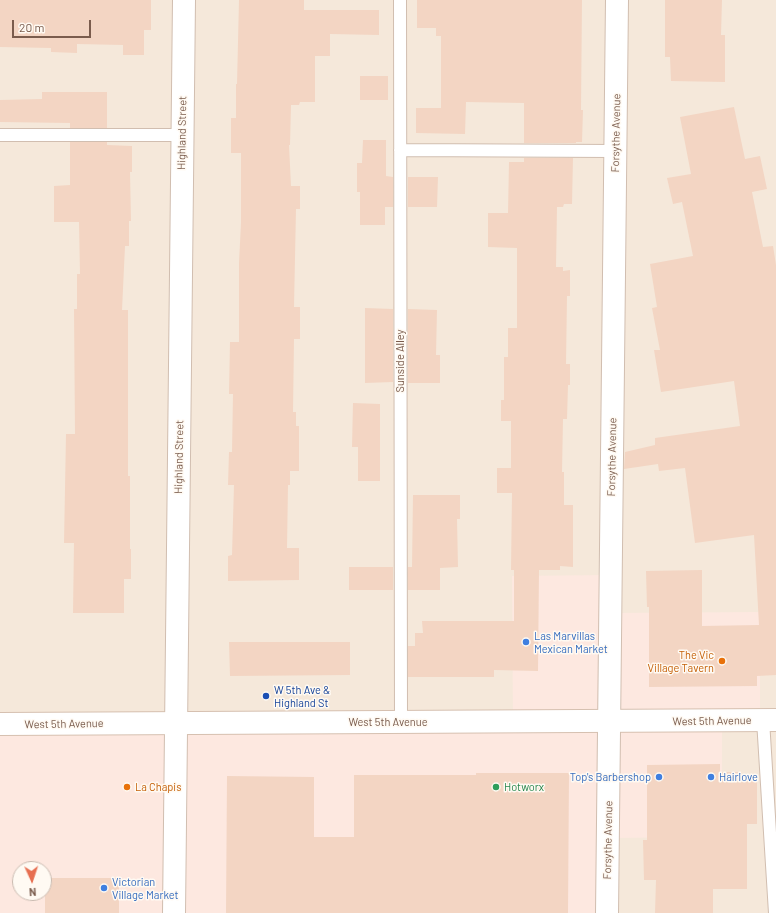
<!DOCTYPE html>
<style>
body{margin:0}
#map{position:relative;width:776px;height:913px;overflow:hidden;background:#fdf6ec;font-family:Barlow,sans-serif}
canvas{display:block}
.north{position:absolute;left:12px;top:861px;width:40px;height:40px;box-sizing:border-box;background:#fffaf3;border:1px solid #cabbb1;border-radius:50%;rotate:177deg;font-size:11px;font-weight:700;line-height:16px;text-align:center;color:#7a5c4d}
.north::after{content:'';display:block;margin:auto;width:14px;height:18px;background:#e76f51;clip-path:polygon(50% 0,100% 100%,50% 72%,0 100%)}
.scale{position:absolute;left:12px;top:20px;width:79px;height:18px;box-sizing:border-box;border:2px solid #7a5c4d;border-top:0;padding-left:5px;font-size:12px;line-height:14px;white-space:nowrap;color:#7a5c4d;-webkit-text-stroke:3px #fffaf3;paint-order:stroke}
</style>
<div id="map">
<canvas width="776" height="913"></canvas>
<div class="north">N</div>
<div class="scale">20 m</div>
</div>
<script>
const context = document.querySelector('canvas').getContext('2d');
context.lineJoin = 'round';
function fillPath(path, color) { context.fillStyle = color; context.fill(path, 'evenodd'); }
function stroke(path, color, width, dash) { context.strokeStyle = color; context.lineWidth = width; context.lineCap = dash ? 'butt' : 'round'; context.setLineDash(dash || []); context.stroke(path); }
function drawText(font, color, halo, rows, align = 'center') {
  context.font = font + ' Barlow,sans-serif'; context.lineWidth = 3; context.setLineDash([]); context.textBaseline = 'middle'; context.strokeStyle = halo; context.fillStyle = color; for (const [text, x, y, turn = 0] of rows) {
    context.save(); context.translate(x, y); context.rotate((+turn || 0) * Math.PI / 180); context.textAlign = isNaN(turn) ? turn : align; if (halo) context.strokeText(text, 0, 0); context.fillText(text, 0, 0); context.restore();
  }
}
fillPath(new Path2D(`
 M0,0H776V913H0ZM20,869H44V893H20Z`), '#f5e8da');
fillPath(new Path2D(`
 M610,575L611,613L760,612V720H722V837L611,838L608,913H0V724L513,721L512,576ZM20,869H44V893H20Z`), '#fde8e0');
fillPath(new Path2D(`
 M0,0H151V30H144V55H123V45L77,44V53L51,52V48L0,47Z
 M239,0H304V10H379V35L330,34V56H315V102H300L299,105H291L290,145H289L291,186H300V209H296L294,307H300V339H294L293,412H296V426H299V471H290V485H288L287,548H299V580L228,581V556L232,555L234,485H228L229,452H232L233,394H229L230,342H239V263L241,223V153H231V118H236V84H237Z
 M417,0H582L581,110H583L582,142H576V143H524V103L466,102L465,134L416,133V108H441V36H436V28H417Z
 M665,0H722L721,35H725V82L671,81L670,57H665Z
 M360,76H388V100H360Z
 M42,92H107V128H70V123L0,122V100L42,99Z
 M734,107L745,159L760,156L767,189L752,192L763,247L773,246L776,265V675L757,676V686L649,687V607H647L646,571L702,570V626L759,625L754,535L695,543L685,468L659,471L658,464L624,469L625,452L655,445V438L740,426L734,381L661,392L654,350H660L652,308L657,307L650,264L693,256L682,202L673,204L667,178L691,174L680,117Z
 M363,140H386V176L393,177V207H385V225H360V192H357V163H362Z
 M70,142H107V145L132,146V172H130L131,221H129V246H125L122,310H128V476H130V549H131V579H124V613H73L74,543H64L66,434H75L74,309H77V274H80L79,222H54V186L70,185Z
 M524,158H573L572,204H564L563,207H557L556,267H563V271L570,270V296H567L566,364H570V385H568L567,419H563L562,472H564V505H573V567L560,566V570H539L538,671L494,670V677H408V646H415V633H423L422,621H514V570H511L512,493H497V468H511V421H501V400H504V357H508V328H517V248L488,247V213H508L509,162H524Z
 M408,177H438L437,207H408Z
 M365,308L393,309V382L365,383Z
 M408,309L437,310L436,355H440V383H408Z
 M353,403L380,404V481H358V447H352Z
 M413,495H460V519H457L458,567L440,568V590H408V567H412Z
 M349,567H393V590H349Z
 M229,642H350V675L230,676Z
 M720,764V772H742V778H757V824H747V889H713V913H655L656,880H644L643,840H647V765Z
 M476,773H569L568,913H226L227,776L314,777V837H354V775H476Z
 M45,878H119V913H45Z`), '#f3d5c3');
const lane = new Path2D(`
 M400,0L401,722
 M0,135H182
 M400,150L615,151
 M763,720L775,913`);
const street = new Path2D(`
 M174,913L184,0
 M607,913L617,0`);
const secondary = new Path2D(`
 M0,724L776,720`);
stroke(lane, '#d1beb0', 14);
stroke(street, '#d1beb0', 24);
stroke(secondary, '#d6c0b0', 24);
stroke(lane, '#fff', 12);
stroke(street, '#fff', 22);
stroke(secondary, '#fff', 22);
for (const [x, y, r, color] of [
 [526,642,4,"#3f7fe0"],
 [722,661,4,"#e8710a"],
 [266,696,4,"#1a4fb4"],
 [659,777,4,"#3f7fe0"],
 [711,777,4,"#3f7fe0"],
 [127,787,4,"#e8710a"],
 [496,787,4,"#2e9e5b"],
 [104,888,4,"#3f7fe0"]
]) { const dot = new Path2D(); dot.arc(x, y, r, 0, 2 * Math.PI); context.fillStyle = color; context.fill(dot); stroke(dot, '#fffaf3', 1.5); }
drawText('11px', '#7a5c4d', '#fffaf3', [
 ["Highland Street",182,133,-89],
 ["Forsythe Avenue",616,133,-89],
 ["Sunside Alley",400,361,-90],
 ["Highland Street",179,457,-89],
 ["Forsythe Avenue",612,457,-89],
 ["West 5th Avenue",712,721,-1],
 ["West 5th Avenue",388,722],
 ["West 5th Avenue",64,724,-1],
 ["Forsythe Avenue",608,840,-89]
]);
drawText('11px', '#366cbe', '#fffaf3', [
 ["Las Marvillas",534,636],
 ["Mexican Market",534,649],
 ["Top's Barbershop",651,777,"right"],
 ["Hairlove",719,777],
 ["Victorian",112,882],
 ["Village Market",112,895]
], 'left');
drawText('11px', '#c56008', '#fffaf3', [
 ["The Vic",714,655],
 ["Village Tavern",714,668],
 ["La Chapis",135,787,"left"]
], 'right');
drawText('11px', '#164399', '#fffaf3', [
 ["W 5th Ave &",274,690],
 ["Highland St",274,703]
], 'left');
drawText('11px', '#27864d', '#fffaf3', [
 ["Hotworx",504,787]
], 'left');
</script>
